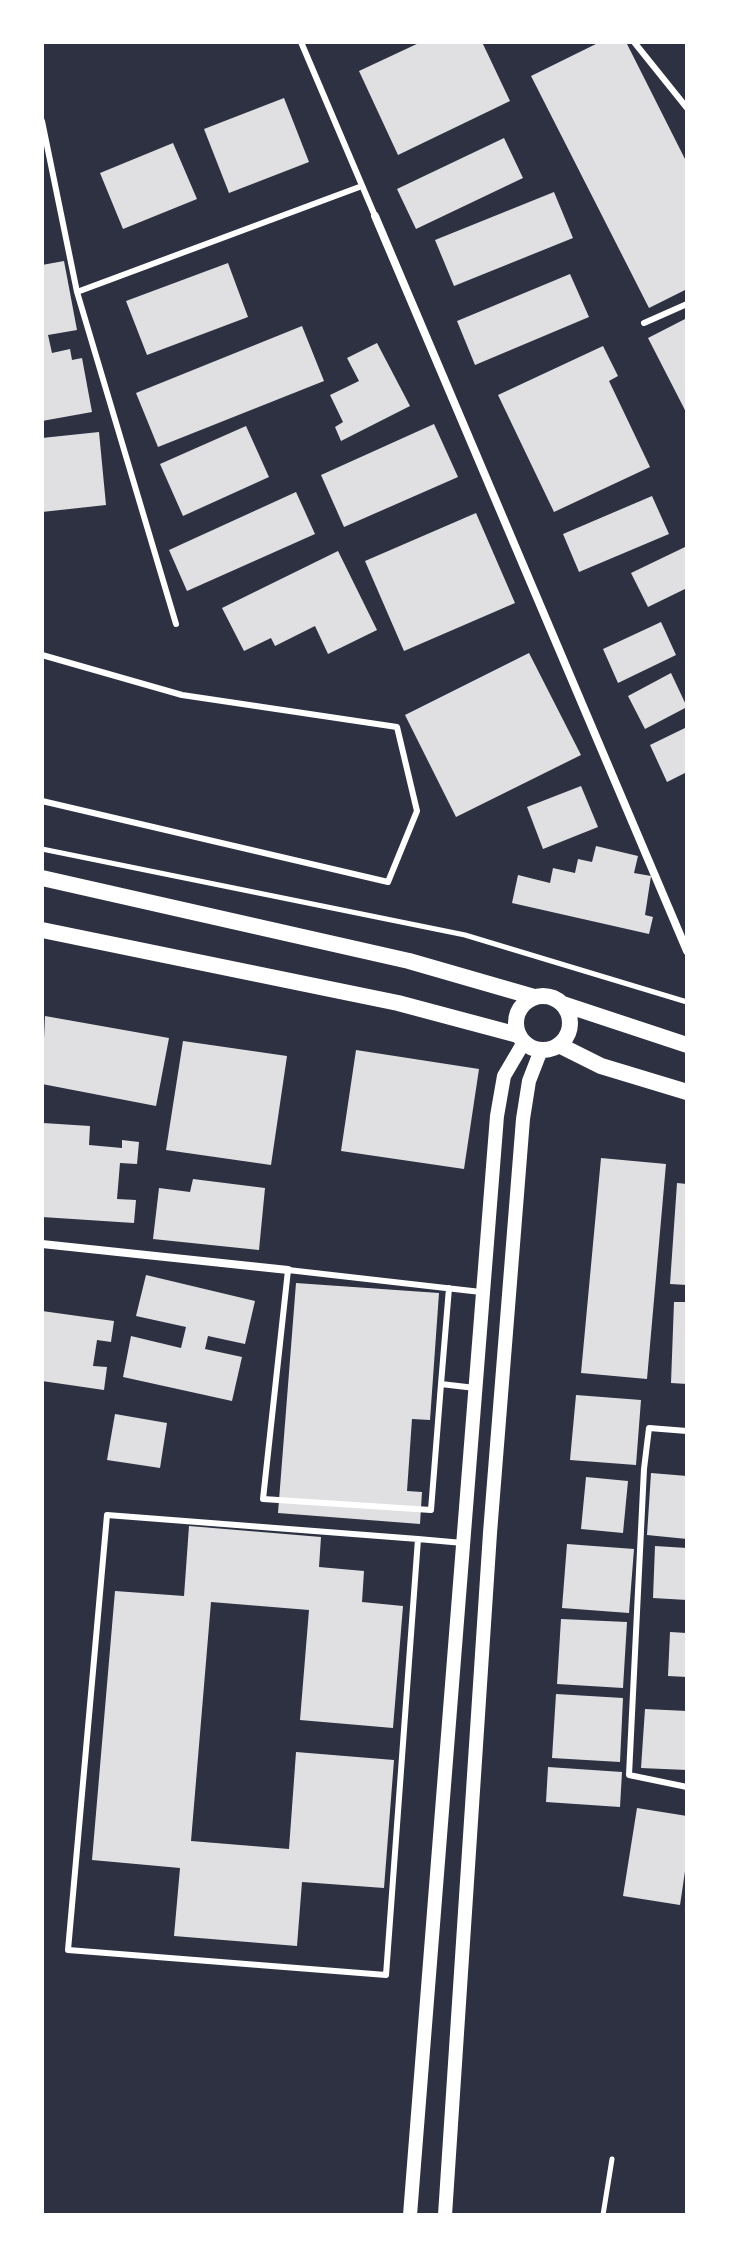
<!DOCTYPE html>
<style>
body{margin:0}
#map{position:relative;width:729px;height:2257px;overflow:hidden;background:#2d3142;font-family:"Golos Text",sans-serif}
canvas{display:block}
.frame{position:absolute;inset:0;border:44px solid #fff;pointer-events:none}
</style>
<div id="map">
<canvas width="729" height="2257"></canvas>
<div class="frame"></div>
</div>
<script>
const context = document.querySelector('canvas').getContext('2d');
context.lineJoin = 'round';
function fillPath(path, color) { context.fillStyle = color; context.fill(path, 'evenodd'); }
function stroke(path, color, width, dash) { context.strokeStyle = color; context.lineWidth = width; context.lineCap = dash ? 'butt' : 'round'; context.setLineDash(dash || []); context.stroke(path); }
fillPath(new Path2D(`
 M421,42H482L510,101L398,155L359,71Z
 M600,42H626L687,163V289L649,308L531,76Z
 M284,98L309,162L229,193L204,129Z
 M504,138L523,178L416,229L397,189Z
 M173,143L197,199L123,229L100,173Z
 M554,192L573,238L454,286L435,240Z
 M64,261L77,330L48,335L52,353L70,349L72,360L82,358L92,412L42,421V265Z
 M228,263L248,317L147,355L126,301Z
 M570,274L589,317L475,365L457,321Z
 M687,318V414L648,338Z
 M302,326L324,381L158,447L136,393Z
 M377,343L410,406L341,441L335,427L343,422L330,395L359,381L347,358Z
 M603,346L618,376L609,381L650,467L554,512L498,395Z
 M434,424L458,477L344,527L321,475Z
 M246,426L269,477L183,516L160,464Z
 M99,432L106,505L42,512V438Z
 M296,492L315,534L187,591L169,550Z
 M652,496L669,534L579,572L563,534Z
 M476,513L515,603L404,651L365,561Z
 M685,547L687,588L648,607L631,573Z
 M338,551L377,630L328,654L315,626L275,646L271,638L244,651L222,608Z
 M661,622L676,655L618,683L603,649Z
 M529,653L581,755L456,817L405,715Z
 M671,673L687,707L645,729L628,696Z
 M687,727V772L667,782L650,745Z
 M581,786L598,827L543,849L527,807Z
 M596,846L638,856L634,873L651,876L645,915L653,917L649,934L512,903L518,875L550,883L553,868L575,873L578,859L592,862Z
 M45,1016L169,1038L156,1106L42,1084Z
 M183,1041L287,1056L271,1165L166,1150Z
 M356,1050L479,1069L464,1169L341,1151Z
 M43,1123L90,1126L89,1145L122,1148V1140L139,1142L137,1164L120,1163L117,1199L136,1200L134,1223L42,1217Z
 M601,1158L666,1164L647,1379L581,1373Z
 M193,1179L265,1188L259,1250L153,1239L159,1188L190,1192Z
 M677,1183L687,1184V1285L670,1284Z
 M146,1275L255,1301L245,1344L208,1336L205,1349L242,1357L232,1401L123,1377L131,1336L181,1348L186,1327L136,1316Z
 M296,1283L439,1293L430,1420L412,1419L407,1491L422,1492L420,1524L278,1513Z
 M674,1302H687V1384L671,1383Z
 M42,1311L114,1321L111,1342L97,1340L93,1366L107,1367L104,1390L42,1381Z
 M576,1395L641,1400L636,1465L570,1460Z
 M115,1414L167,1423L160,1468L107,1460Z
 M651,1473L687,1476V1539L647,1535Z
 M586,1477L628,1481L623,1533L581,1529Z
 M189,1526L321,1537L319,1567L364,1571L362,1602L403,1606L393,1728L300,1720L309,1610L211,1602L191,1841L289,1849L296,1752L394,1760L384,1888L302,1882L297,1946L174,1936L180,1868L92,1860L115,1591L184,1596Z
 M567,1544L634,1549L629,1613L562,1608Z
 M655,1546L687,1548V1600L653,1598Z
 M561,1619L627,1622L623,1688L557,1684Z
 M670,1632L687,1633V1677L668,1676Z
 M556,1694L623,1698L620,1762L552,1758Z
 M645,1709L687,1711V1770L641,1768Z
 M548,1767L622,1772L620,1807L546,1802Z
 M637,1808L687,1816V1858L680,1905L623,1896Z`), '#e0e0e3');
stroke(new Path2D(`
 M42,849L465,935L687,1002
 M603,2215L612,2159`), '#fff', 5);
stroke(new Path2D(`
 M301,42L375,216
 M634,42L687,108
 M42,121L77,292L176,624
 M77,292L362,186
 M644,323L687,304
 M42,655L182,695L397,727L417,811L388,882L42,801
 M449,1288L441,1384L475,1388
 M441,1384L431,1510L263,1499L288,1270L481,1292
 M687,1431L649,1428L644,1469L629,1775L687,1787
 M418,1539L386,1975L68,1950L107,1515L418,1539L463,1543`), '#fff', 6);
stroke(new Path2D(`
 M375,216L687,951
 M42,1244L288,1270`), '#fff', 8);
stroke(new Path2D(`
 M410,2215L497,1116L504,1076L524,1042
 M445,2215L490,1533L523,1119L529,1081L541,1050`), '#fff', 14);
stroke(new Path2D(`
 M42,878L409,961L534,997
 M42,930L398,1003L518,1035
 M516 1023a27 27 0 1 1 54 0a27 27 0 1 1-54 0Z
 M563,1004L687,1045
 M559,1045L601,1066L687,1092`), '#fff', 16);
</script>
